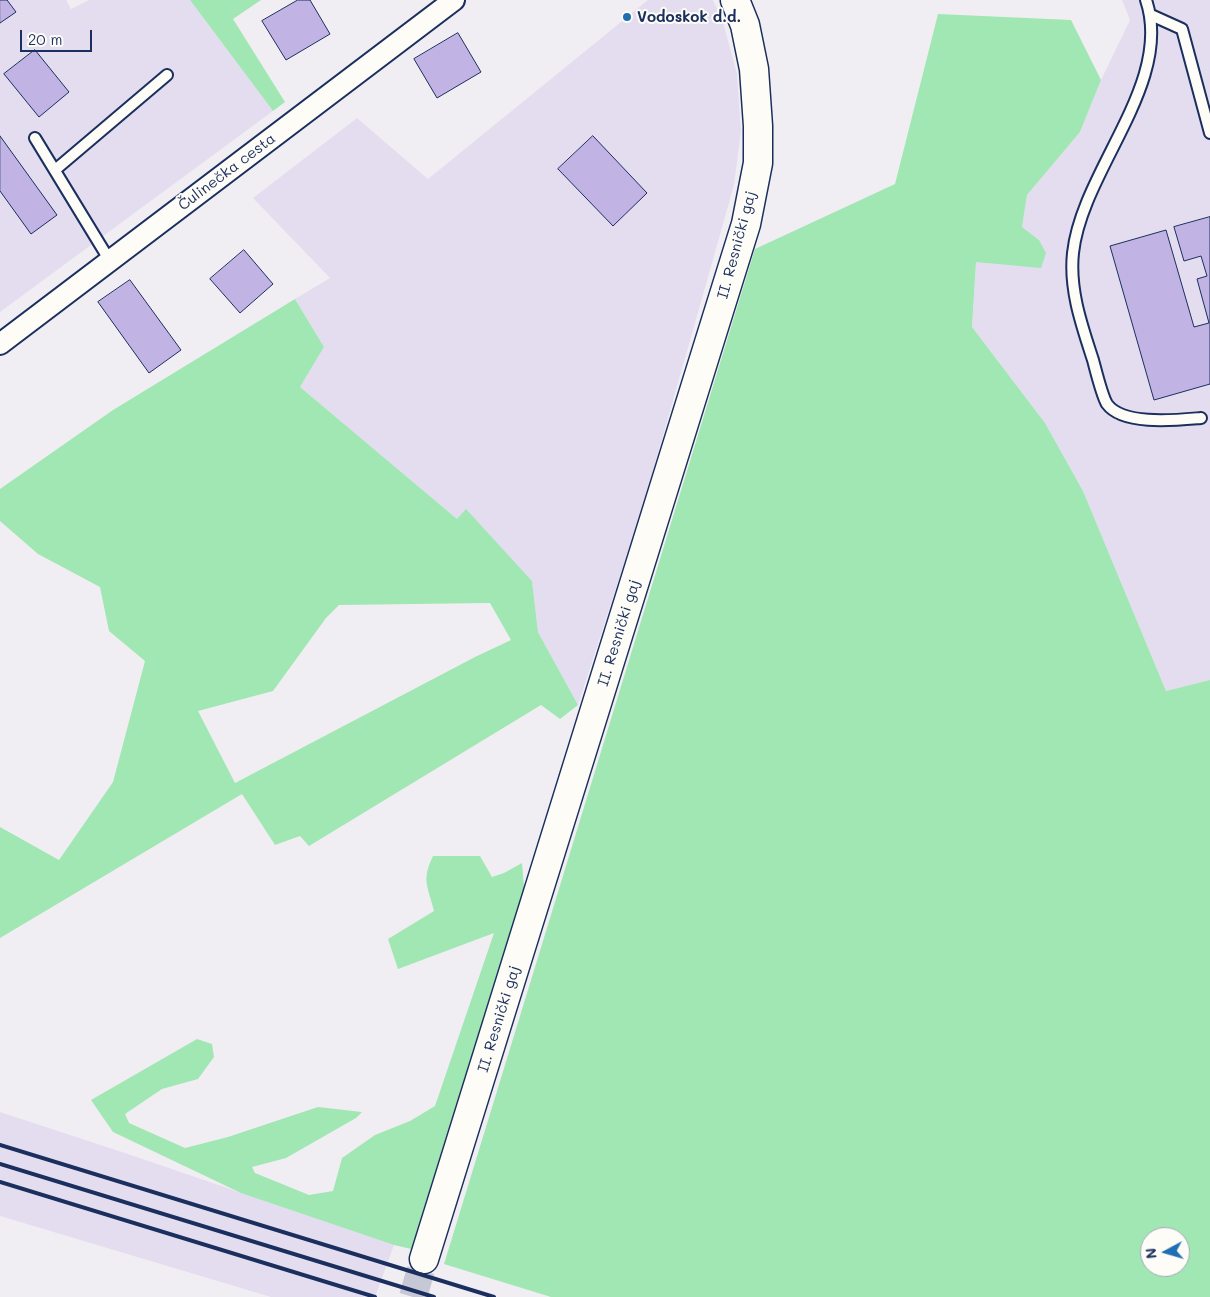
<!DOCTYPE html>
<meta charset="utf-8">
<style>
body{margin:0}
#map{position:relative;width:1210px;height:1297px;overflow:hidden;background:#f1eef3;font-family:Mali,sans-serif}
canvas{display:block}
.north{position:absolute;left:1140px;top:1227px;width:50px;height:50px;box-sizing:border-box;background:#fdfcf7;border:1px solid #a3aaba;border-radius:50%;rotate:264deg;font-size:14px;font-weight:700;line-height:20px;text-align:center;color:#1b2f5e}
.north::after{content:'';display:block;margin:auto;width:18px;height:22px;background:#1f6fb2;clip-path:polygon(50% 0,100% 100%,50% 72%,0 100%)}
.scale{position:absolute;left:20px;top:30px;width:72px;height:22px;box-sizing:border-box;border:2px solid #1b2f5e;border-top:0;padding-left:6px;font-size:15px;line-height:18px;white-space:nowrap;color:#1b2f5e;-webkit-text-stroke:4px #fdfcf7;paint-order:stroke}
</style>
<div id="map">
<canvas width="1210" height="1297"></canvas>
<div class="north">N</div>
<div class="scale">20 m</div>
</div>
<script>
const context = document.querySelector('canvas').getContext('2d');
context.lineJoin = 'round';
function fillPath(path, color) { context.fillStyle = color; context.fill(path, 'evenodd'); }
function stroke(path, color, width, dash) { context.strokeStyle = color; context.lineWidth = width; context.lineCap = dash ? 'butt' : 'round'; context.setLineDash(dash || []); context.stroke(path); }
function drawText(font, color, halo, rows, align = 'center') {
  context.font = font + ' Mali,sans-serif'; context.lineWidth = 4; context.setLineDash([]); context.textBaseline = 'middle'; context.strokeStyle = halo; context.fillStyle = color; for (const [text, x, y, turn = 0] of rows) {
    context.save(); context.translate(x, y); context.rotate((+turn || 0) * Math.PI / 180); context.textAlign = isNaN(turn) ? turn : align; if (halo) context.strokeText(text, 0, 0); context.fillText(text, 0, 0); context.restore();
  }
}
fillPath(new Path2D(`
 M0,0H66L71,9L89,0H190L273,111L0,312Z
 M648,0H713L723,22L737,74L741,131L734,185L712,263L645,499L578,705L538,632L532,581L466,510L457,519L300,387L324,347L295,299L330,278L253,198L357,118L428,179Z
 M1122,0H1210V680L1166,691L1083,491L1045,423L972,327L976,262L1039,240L1022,227L1027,195L1080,132L1101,80L1130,20Z
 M0,1112L122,1152L394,1245L375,1297H271L0,1216Z`), '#e3ddef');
fillPath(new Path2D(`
 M190,0H261L233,19L285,102L273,111Z
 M938,14L1071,20L1101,80L1080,132L1027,195L1022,227L1039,240L1046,253L1041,268L976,262L972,327L1045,423L1083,491L1166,691L1210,680V1297H551L444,1264L755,249L895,184ZM1150,1237H1180V1267H1150Z
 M295,299L324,347L300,387L457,519L466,509L532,581L538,632L578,705L560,719L541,705L309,846L300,836L275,845L242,794L0,938V827L59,860L113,782L145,661L109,631L100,587L38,554L0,521V489L113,410ZM490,603L511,640L475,657L235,783L198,711L273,691L326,618L339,605Z
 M433,856H480L492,877L504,873L522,863L524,887L411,1249L394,1245L241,1193L113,1132L91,1100L197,1039L212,1044L214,1057L198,1079L162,1089L125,1114L129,1123L185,1148L228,1137L318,1107L362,1112L356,1118L286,1158L252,1167L255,1173L309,1195L333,1191L342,1158L375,1135L410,1121L435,1106L494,933L398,969L388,939L434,911C428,886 421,881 433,856Z`), '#a0e7b3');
const building = new Path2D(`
 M0,0H7L16,12L0,23Z
 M298,0H310L330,34L286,60L262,21Z
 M458,33L481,72L437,98L414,59Z
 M35,50L69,92L39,117L4,74Z
 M0,136L57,215L31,234L0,191Z
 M593,136L647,193L613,226L558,169Z
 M1210,217V384L1154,400L1110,246L1166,230L1194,327L1209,323L1197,279L1207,276L1201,256L1184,261L1174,227Z
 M244,250L273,284L240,313L210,279Z
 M130,280L181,350L149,373L98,302Z`);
fillPath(building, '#c1b4e5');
stroke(building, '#1b2f5e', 1);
stroke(new Path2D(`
 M413,1297L424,1259`), '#c6c8d5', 28, [28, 14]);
const lane = new Path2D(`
 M1146,0C1174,83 1082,170 1073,253C1069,290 1082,326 1093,360C1096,371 1102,396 1107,404C1123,426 1177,420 1201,418
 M1151,15L1182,29L1210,133
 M35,138L110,261
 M55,170L167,75`);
const street = new Path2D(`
 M0,344L454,0`);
const secondary = new Path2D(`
 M424,1259L746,224L758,163V126L754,69L745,25L735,0`);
stroke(lane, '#1b2f5e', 14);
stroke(street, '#1b2f5e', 24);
stroke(secondary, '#1b2f5e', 31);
stroke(lane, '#fdfcf7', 10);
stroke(street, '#fdfcf7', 20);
stroke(secondary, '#fdfcf7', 28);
stroke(new Path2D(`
 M0,1145L494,1297
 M0,1164L434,1297
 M0,1182L375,1297`), '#1b2f5e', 4);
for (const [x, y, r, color] of [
 [627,17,5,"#1f6fb2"]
]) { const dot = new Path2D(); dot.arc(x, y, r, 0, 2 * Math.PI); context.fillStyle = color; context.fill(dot); stroke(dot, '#fdfcf7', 2); }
drawText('bold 15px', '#1b2f5e', '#fdfcf7', [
 ["Vodoskok d.d.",637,17]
], 'left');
drawText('15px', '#1b2f5e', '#fdfcf7', [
 ["Čulinečka cesta",227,172,-37],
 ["II. Resnički gaj",737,245,-75],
 ["II. Resnički gaj",619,633,-73],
 ["II. Resnički gaj",499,1019,-73]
]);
</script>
